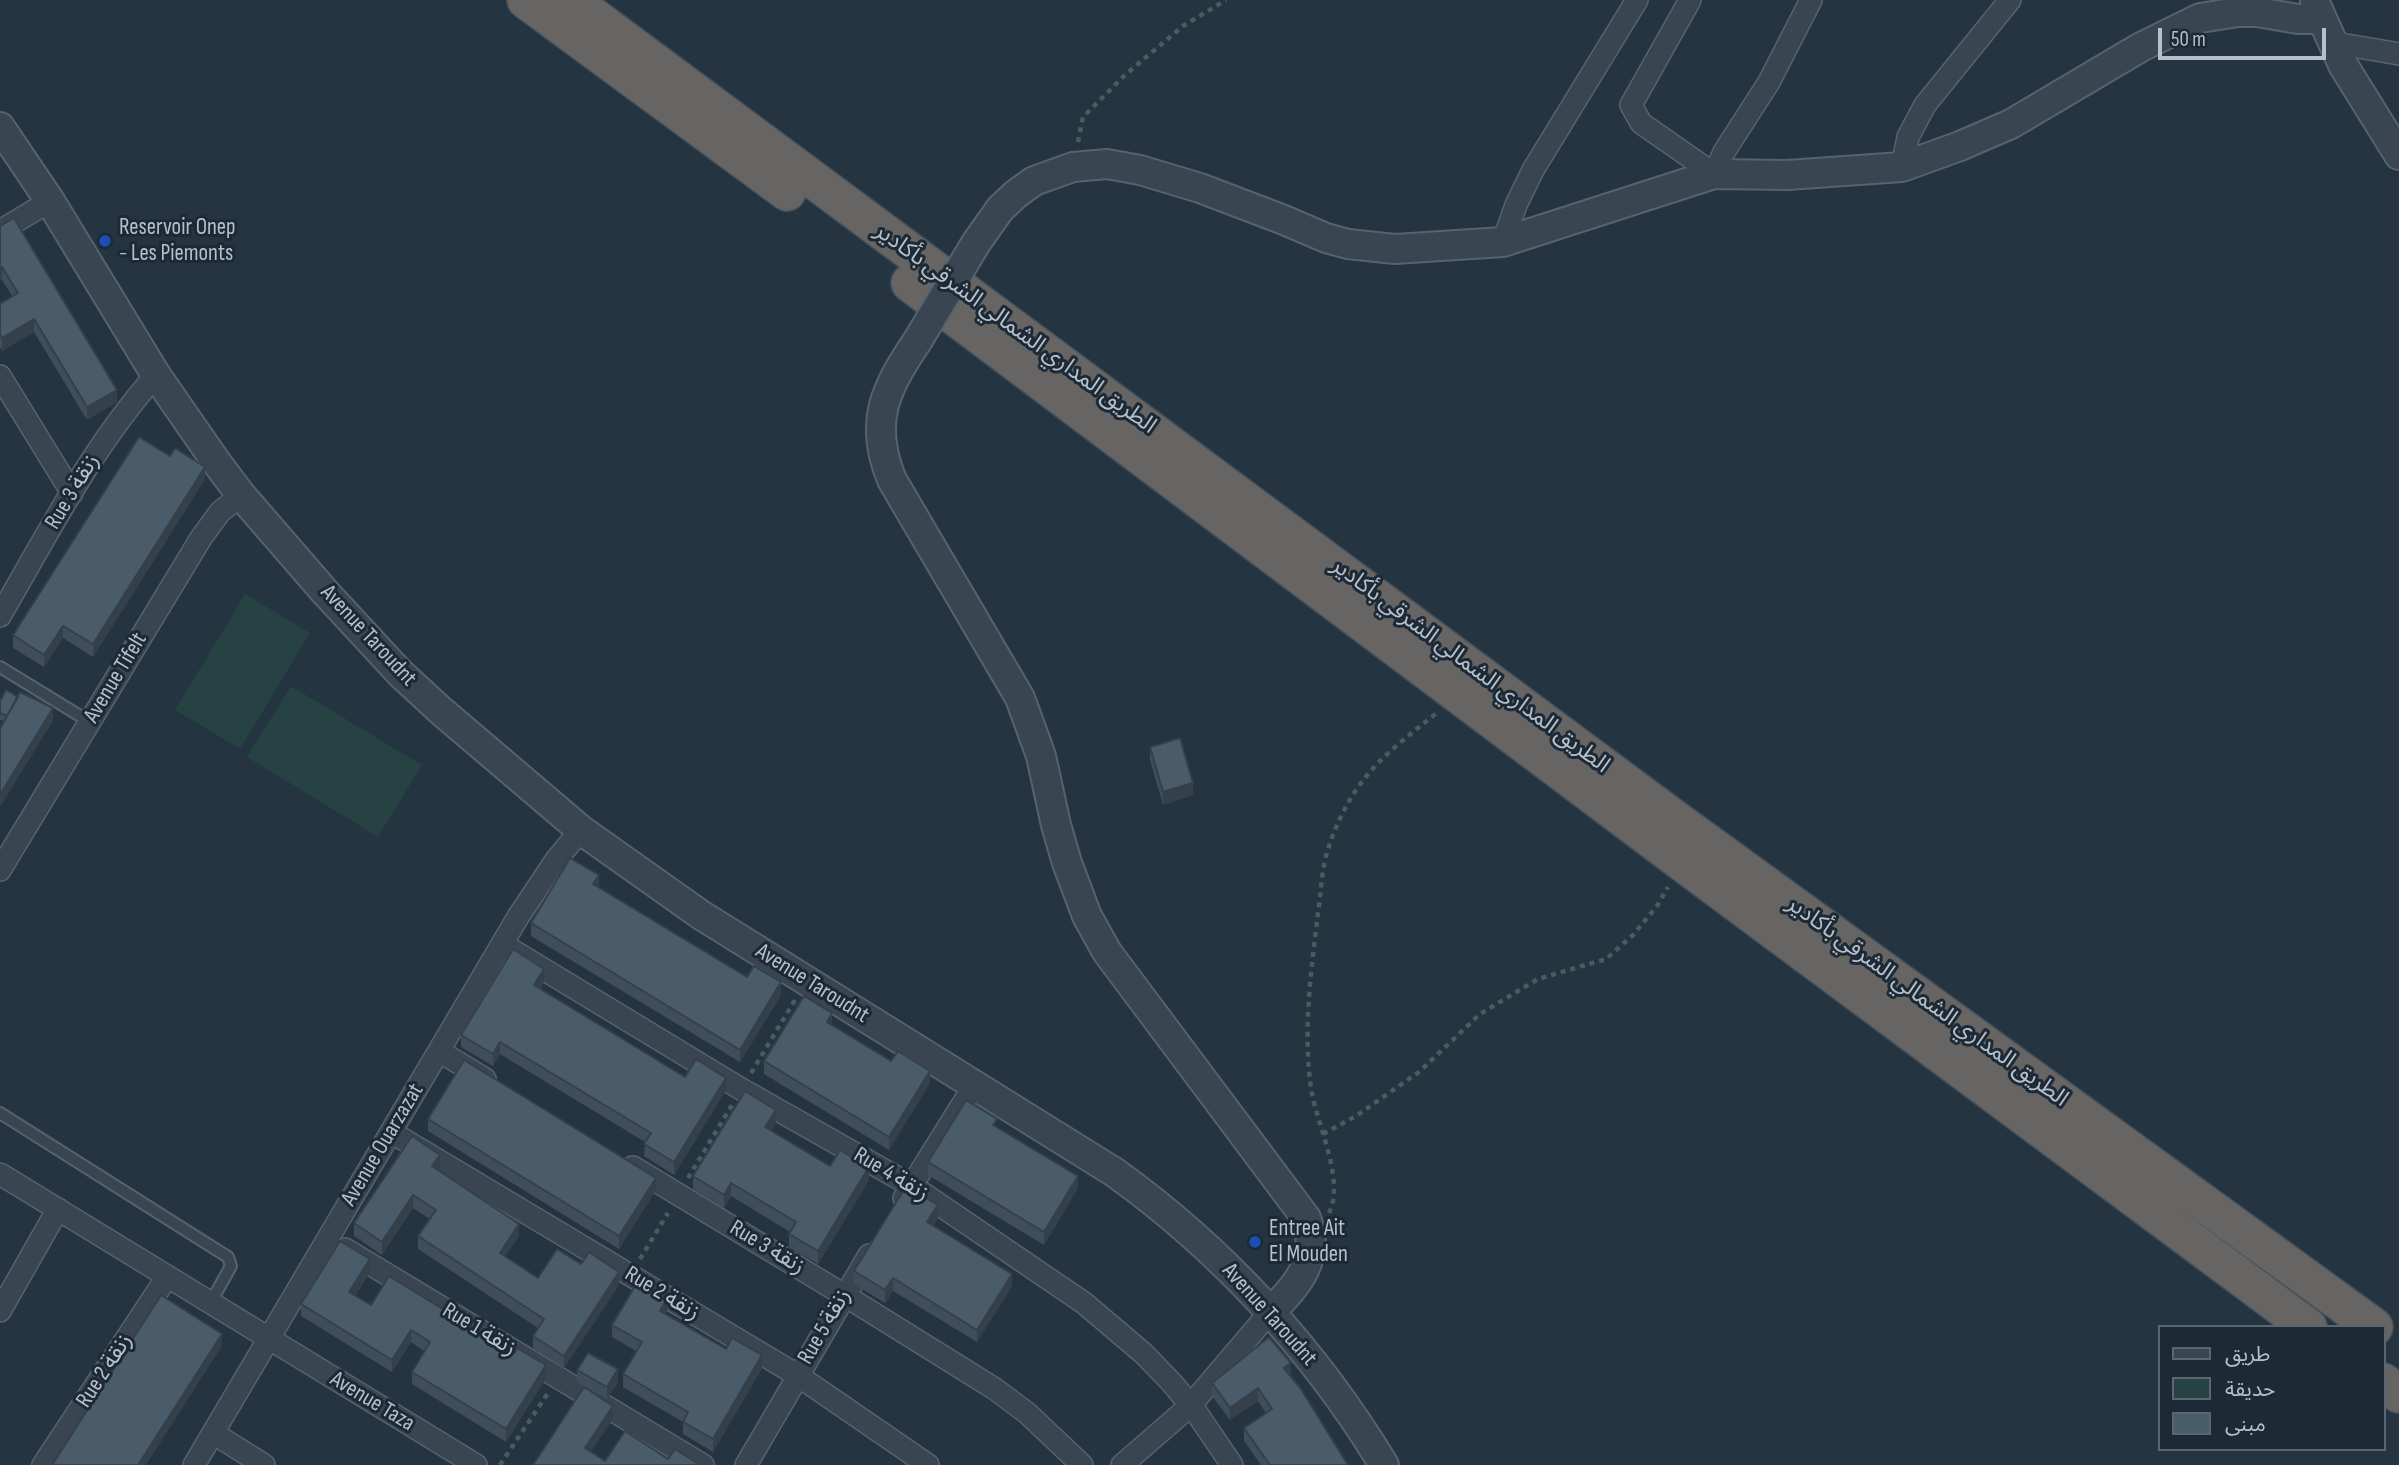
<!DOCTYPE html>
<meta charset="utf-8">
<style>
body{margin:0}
#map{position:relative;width:2399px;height:1465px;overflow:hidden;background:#243441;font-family:"Sofia Sans Condensed","Noto Sans Arabic",sans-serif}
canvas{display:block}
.legend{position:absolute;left:2158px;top:1325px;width:228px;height:126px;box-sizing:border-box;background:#1d2a36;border:2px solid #5a6672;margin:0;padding:9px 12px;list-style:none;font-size:21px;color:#b5c0cb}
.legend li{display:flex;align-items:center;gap:14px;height:35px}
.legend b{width:35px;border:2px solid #5a6672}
.scale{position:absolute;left:2158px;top:28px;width:168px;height:32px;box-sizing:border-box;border:4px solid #b5c0cb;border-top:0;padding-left:9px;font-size:21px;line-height:24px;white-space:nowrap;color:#b5c0cb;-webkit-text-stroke:5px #1d2a36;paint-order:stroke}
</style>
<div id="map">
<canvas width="2399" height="1465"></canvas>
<ul class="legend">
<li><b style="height:9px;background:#394551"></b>طريق</li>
<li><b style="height:19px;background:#264242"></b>حديقة</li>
<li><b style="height:19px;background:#4a5b6a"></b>مبنى</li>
</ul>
<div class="scale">50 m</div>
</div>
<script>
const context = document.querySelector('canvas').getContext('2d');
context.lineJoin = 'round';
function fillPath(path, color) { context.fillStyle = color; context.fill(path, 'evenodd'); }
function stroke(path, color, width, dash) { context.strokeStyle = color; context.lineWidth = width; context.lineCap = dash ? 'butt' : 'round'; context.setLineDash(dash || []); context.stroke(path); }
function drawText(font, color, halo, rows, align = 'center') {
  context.font = font + ' "Sofia Sans Condensed","Noto Sans Arabic",sans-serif'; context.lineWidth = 6; context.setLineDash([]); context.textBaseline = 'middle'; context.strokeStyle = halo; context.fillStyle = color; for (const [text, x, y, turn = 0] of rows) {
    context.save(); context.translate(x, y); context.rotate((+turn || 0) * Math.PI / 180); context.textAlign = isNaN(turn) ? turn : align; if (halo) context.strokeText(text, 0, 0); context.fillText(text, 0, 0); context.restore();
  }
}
fillPath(new Path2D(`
 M245,594L310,633L240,749L175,710Z
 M291,686L422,765L378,837L247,757Z`), '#264242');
const service = new Path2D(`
 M0,667L90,722
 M0,1113L228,1257L231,1266L211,1302`);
const minor = new Path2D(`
 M1690,0L1631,105L1641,123L1714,174L1724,152L1769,82L1811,0
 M2335,43L2399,54
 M1902,167L1908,137L1925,105L2010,0
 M0,231L50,201
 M1503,242L1516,205L1533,170L1637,0
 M0,376L72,493
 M0,616C48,533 92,447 156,375
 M0,870L201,538L220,512L241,495
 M502,944L741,1089L912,1186L1084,1303L1144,1354L1172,1383L1196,1412L1232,1465
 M439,1051L485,1079
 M391,1132L797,1375L928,1465
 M633,1167L844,1295L995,1389L1027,1413L1082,1465
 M0,1174L476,1465
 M904,1198L975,1084
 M345,1249L703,1465
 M0,1311L58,1209
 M213,1433L264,1465
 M43,1465L167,1277
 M194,1465L518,917L556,860L581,830
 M746,1465L869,1255
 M1122,1465L1190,1406L1270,1312`);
const tertiary = new Path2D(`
 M2315,3L2343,65L2399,155
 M0,127L50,201L156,375L217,463L241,495L325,592L400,673L440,710L581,830L701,915L1114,1172C1223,1250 1315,1351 1384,1465
 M976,243L1000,209L1016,194L1034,181L1073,167L1107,164L1140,170L1200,188L1284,220L1326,238L1348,244L1395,249L1503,242L1714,174L1787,175L1902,167L1960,146L2011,124L2141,47L2200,18L2238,12H2257L2298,19H2320
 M918,340C885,389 868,422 892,480L1020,698L1041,756L1056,825L1067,863L1087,916L1107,952L1306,1218C1321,1257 1298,1286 1270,1312`);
const trunk = new Path2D(`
 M526,0L787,192
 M571,0L1668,814L2374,1327
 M910,283L1683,863L2308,1327
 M2383,1382L2399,1394`);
stroke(service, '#56636e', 14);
stroke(minor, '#56636e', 24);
stroke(tertiary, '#56636e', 32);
stroke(trunk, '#43505b', 40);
stroke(new Path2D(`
 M1078,142L1083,117L1125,75L1183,26L1226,0
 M751,1073L795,1000
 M1323,1134L1356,1116L1419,1072L1480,1014L1538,979L1606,959L1633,935L1657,906L1668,887
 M688,1178L732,1105
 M1329,1213C1345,1181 1318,1126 1312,1094C1302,1035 1311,972 1318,913C1321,894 1321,875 1326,856C1332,834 1342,812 1354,793C1376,759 1407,737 1438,712
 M640,1259L668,1213
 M500,1465L548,1393`), '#455e5e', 4.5, [5, 5]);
stroke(service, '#394551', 10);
stroke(minor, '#394551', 21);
stroke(tertiary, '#394551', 28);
stroke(trunk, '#676563', 37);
const tertiaryBridge = new Path2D(`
 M918,340L976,243`);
stroke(tertiaryBridge, '#56636e', 32, []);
stroke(tertiaryBridge, '#394551', 28);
fillPath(new Path2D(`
 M0,226L117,402L87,420L34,332L2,351L0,347V304L12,296L2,280Z
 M205,479L93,657L63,638L44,667L13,648V635Z
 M0,701L53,721H4L0,720Z
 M1150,747L1193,795L1163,805L1150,760Z
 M599,887L747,977L781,995L740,1062L531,936V923Z
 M544,981L540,989L685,1077L726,1090L674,1175L644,1156L645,1142L500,1054L493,1066L461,1047V1035Z
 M832,1025L930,1083L889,1150L764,1074V1061Z
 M428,1119L656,1190L619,1249L428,1131Z
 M776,1123L771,1131L830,1166L869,1180L818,1264L789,1247V1234L790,1232L731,1196L724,1208L693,1189V1176Z
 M997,1127L1078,1188L1044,1245L928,1175V1162Z
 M440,1167L438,1170L519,1236L505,1256L538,1278L581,1264L619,1285L564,1368L533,1348V1336L538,1328L418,1249V1236L430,1219L413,1208L382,1255L354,1236V1223Z
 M938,1218L933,1226L1012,1286L977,1342L893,1291L885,1303L854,1284V1271Z
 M370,1272L355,1296L371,1305L546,1378L506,1442L412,1384V1372L424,1351L411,1342L392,1372L301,1316V1304Z
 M667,1311L665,1314L726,1349L762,1368L713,1452L683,1434V1422L623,1387V1374L636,1351L612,1337V1325Z
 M577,1370L618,1382L607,1399L577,1382Z
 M1291,1376L1348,1465H1261L1244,1441V1428L1266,1413L1258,1401L1230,1420L1212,1396V1383Z`), '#404e5b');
fillPath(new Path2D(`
 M2,267V280L0,281V269Z
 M34,319V332L2,351V338Z
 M117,390V402L87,420V407Z
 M205,467V479L93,657V644Z
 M63,626V638L44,667V655Z
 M53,708V721L0,807V795Z
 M1193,783V795L1163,805V792Z
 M599,875V888L593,884Z
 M544,969V981L534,998V985Z
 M781,982V995L740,1062V1050Z
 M832,1013V1026L827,1022Z
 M500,1042V1054L493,1066V1054Z
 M930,1071V1083L889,1150V1137Z
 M726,1078V1090L674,1175V1162Z
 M776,1110V1123L765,1140V1127Z
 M440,1155V1167L432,1179V1166Z
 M869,1167V1180L818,1264V1251Z
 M1078,1176V1188L1044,1245V1232Z
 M656,1178V1190L619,1249V1236Z
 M731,1183V1196L724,1208V1195Z
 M413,1195V1208L382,1255V1242Z
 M938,1205V1218L927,1235V1222Z
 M519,1224V1236L500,1265V1253Z
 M370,1259V1272L349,1305V1292Z
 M619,1272V1285L564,1368V1356Z
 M1012,1274V1286L977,1342V1330Z
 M893,1278V1291L885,1303V1290Z
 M667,1298V1311L660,1324V1311Z
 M411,1330V1342L392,1372V1360Z
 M222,1334V1346L146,1465H138Z
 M762,1355V1368L713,1452V1439Z
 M1291,1363V1376L1284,1381V1368Z
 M546,1365V1378L506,1442V1429Z
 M618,1369V1382L607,1399V1387Z
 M1258,1388V1401L1230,1420V1408Z
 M613,1406V1419L585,1461V1448Z`), '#34404a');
const building = new Path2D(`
 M14,218L117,390L87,407L34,319L2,338L0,335V304L18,293L2,267L0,269V226Z
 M139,437L170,456L175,448L205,467L93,644L63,626L44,655L13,635Z
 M6,690L18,697L7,716L0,713V701Z
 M20,692L53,708L0,795V729Z
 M1180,738L1193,783L1163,792L1150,747Z
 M570,858L599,875L593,884L747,977L754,966L781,982L740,1050L531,923Z
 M513,949L544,969L534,985L685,1077L696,1059L726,1078L674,1162L644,1144L651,1133L500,1042L493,1054L461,1035Z
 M804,996L832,1013L827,1022L891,1061L898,1051L930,1071L889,1137L764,1061Z
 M464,1060L656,1178L619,1236L428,1119Z
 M745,1091L776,1110L765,1127L830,1166L840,1150L869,1167L818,1251L789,1234L796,1222L731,1183L724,1195L693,1176Z
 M966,1100L997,1119L993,1125L1078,1176L1044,1232L928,1162Z
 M412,1136L440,1155L432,1166L519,1224L500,1253L538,1278L557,1249L581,1264L589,1252L619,1272L564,1356L533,1336L544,1319L418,1236L436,1210L413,1195L382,1242L354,1223Z
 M906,1186L938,1205L927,1222L1012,1274L977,1330L893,1278L885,1290L854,1271Z
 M340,1241L370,1259L349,1292L371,1305L389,1276L514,1353L517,1348L546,1365L506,1429L412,1372L430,1342L411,1330L392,1360L301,1304Z
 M638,1281L667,1298L660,1311L726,1349L732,1338L762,1355L713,1439L683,1422L688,1412L623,1374L642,1342L612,1325Z
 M161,1295L222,1334L138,1465H52Z
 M1269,1337L1291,1363L1284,1368L1301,1389L1348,1465H1270L1244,1428L1272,1409L1258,1388L1230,1408L1212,1383Z
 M588,1353L618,1369L607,1387L577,1370Z
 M584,1387L613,1406L585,1448L605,1461L625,1431L668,1459L675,1449L700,1465H533Z`);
fillPath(building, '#4a5b6a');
stroke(building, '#34404a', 2);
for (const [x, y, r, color] of [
 [105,241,7,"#1a4fb4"],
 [1255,1242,7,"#1a4fb4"]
]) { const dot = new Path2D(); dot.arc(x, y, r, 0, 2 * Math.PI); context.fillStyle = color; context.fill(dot); stroke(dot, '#1d2a36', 2.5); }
drawText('23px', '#b5c0cb', '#1d2a36', [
 ["Reservoir Onep",119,228],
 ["- Les Piemonts",119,254],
 ["Entree Ait",1269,1229],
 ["El Mouden",1269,1255]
], 'left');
drawText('23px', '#b5c0cb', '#1d2a36', [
 ["الطريق المداري الشمالي الشرقي بأكادير",1015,329,36],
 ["Rue 3 زنقة",73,492,-59],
 ["Avenue Taroudnt",368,636,47],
 ["الطريق المداري الشمالي الشرقي بأكادير",1470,666,37],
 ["Avenue Tifelt",116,678,-59],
 ["Avenue Taroudnt",812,984,32],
 ["الطريق المداري الشمالي الشرقي بأكادير",1927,1002,36],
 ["Avenue Ouarzazat",383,1145,-59],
 ["Rue 4 زنقة",891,1175,31],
 ["Rue 3 زنقة",767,1248,31],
 ["Rue 2 زنقة",662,1294,31],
 ["Avenue Taroudnt",1269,1315,48],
 ["Rue 5 زنقة",825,1327,-60],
 ["Rue 1 زنقة",479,1330,31],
 ["Rue 2 زنقة",105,1371,-57],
 ["Avenue Taza",372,1402,31]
]);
</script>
